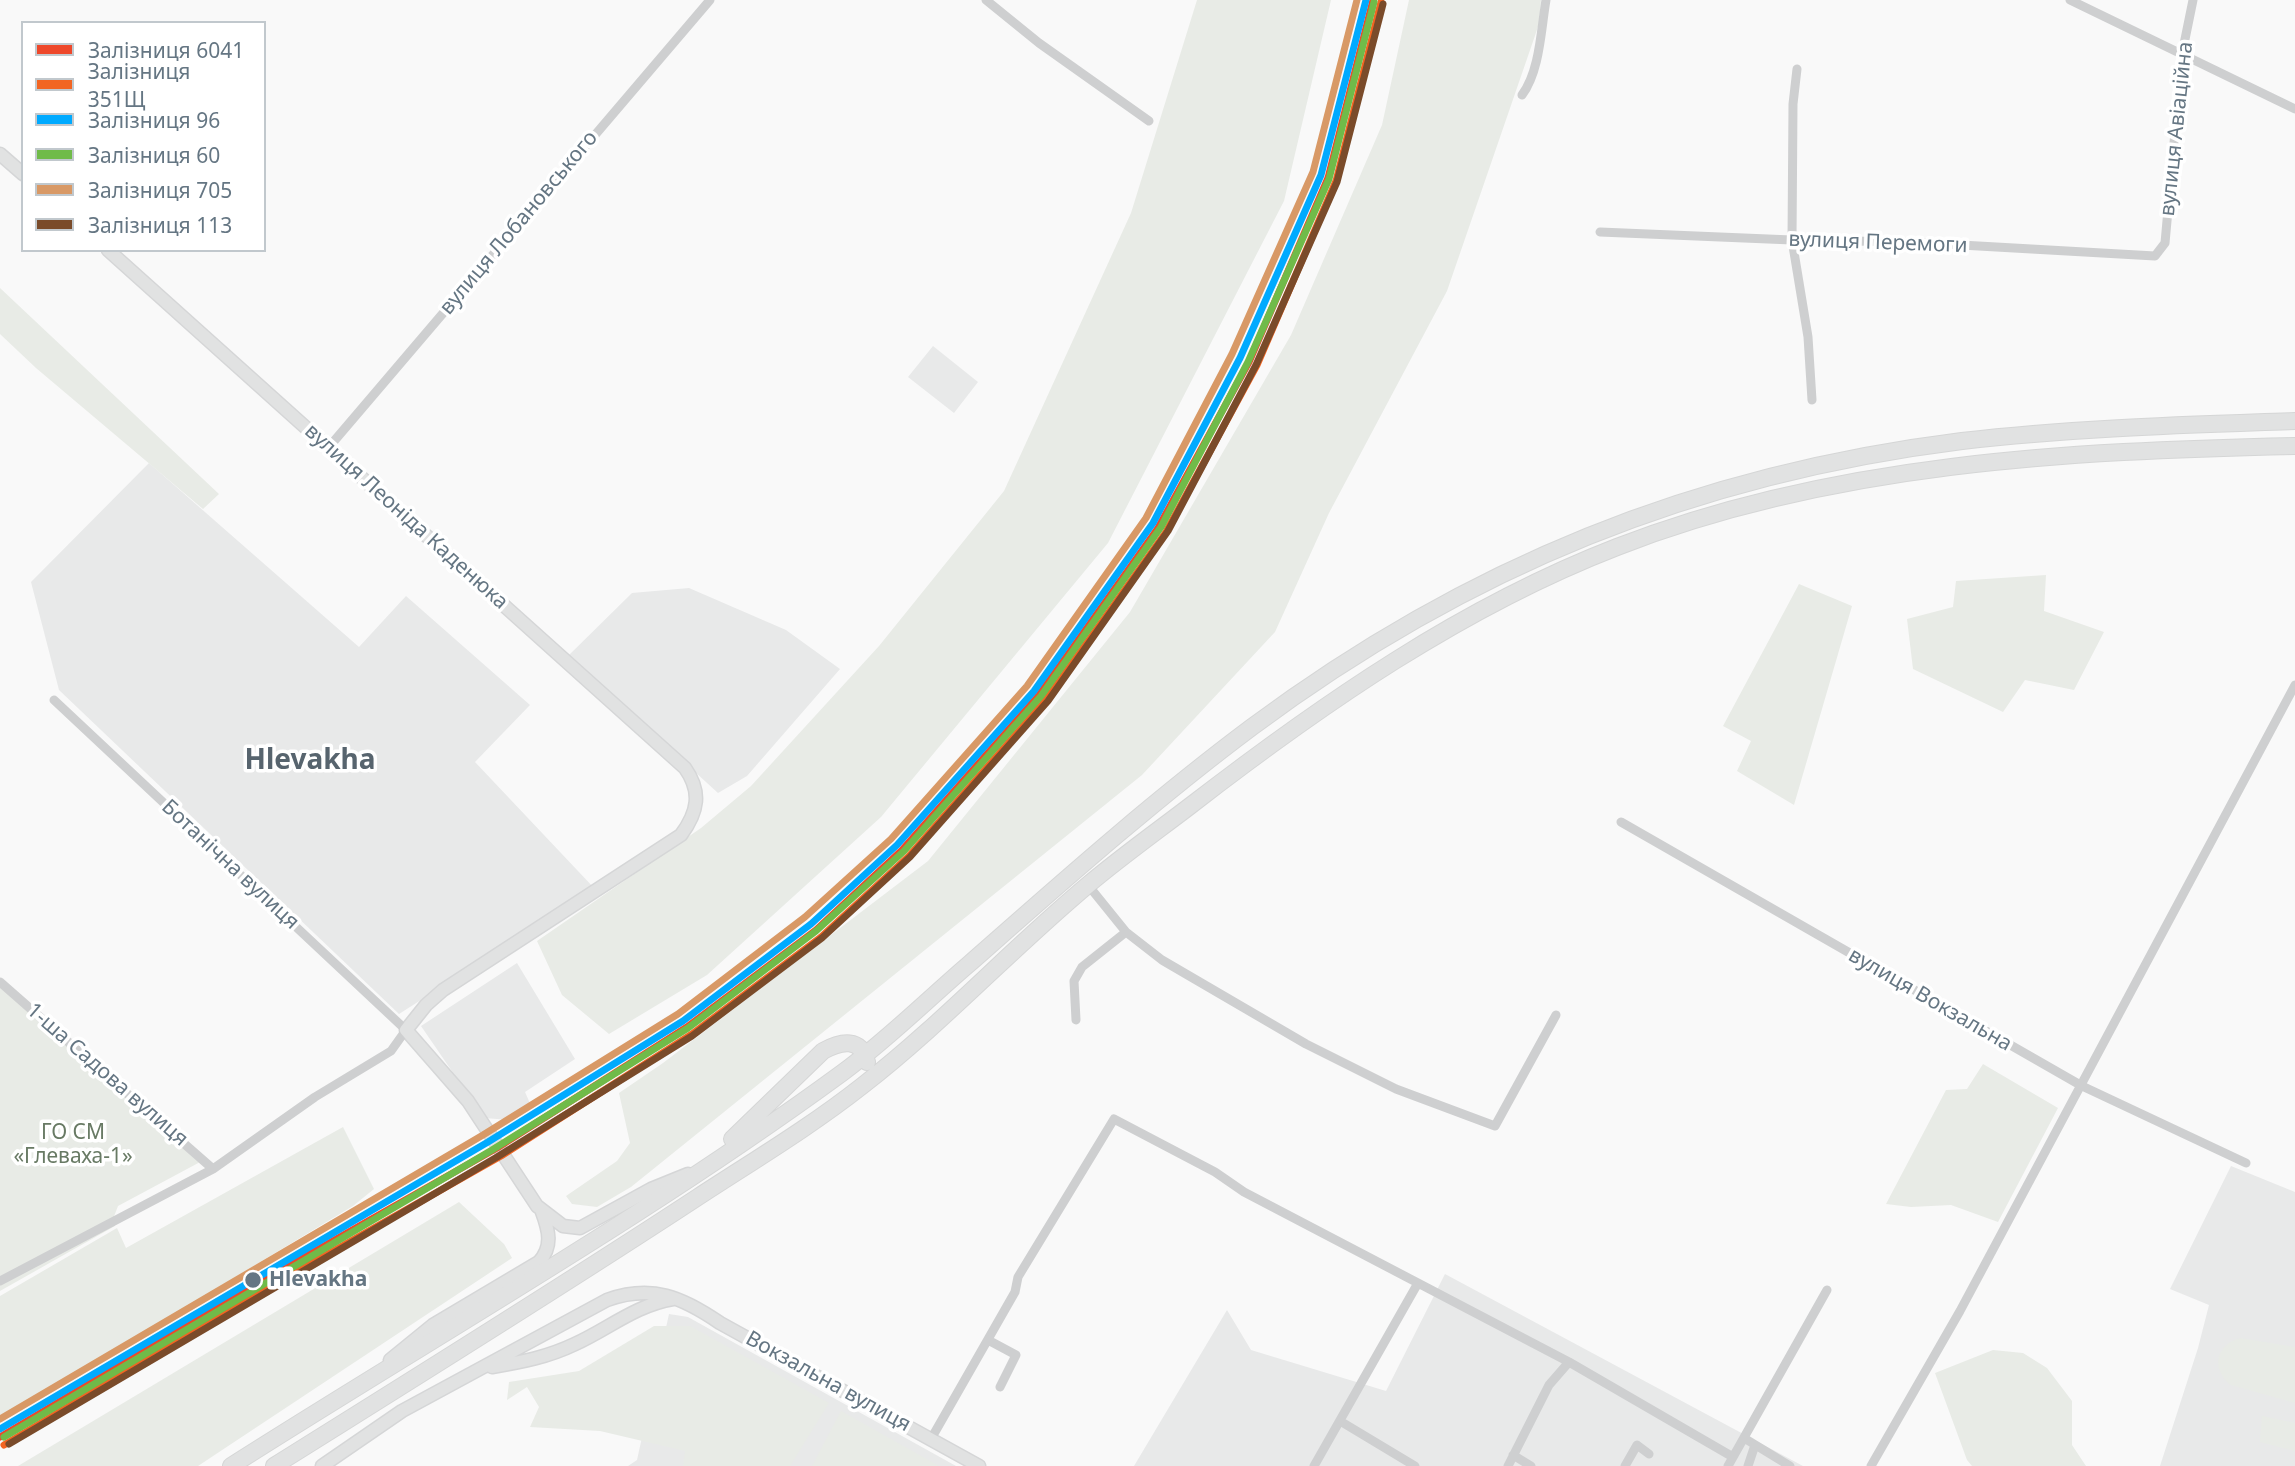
<!DOCTYPE html>
<meta charset="utf-8">
<style>
body{margin:0}
#map{position:relative;width:2295px;height:1466px;overflow:hidden;background:#f9f9f9;font-family:"Noto Sans",sans-serif}
canvas{display:block}
.legend{position:absolute;left:21px;top:21px;width:245px;height:231px;box-sizing:border-box;background:#fff;border:2px solid #c1c8cd;margin:0;padding:9px 12px;list-style:none;font-size:21px;color:#657683}
.legend li{display:flex;align-items:center;gap:14px;height:35px}
.legend b{width:35px;border:2px solid #c1c8cd}
</style>
<div id="map">
<canvas width="2295" height="1466"></canvas>
<ul class="legend">
<li><b style="height:9px;background:#ee482b"></b>Залізниця 6041</li>
<li><b style="height:9px;background:#f26522"></b>Залізниця 351Щ</li>
<li><b style="height:9px;background:#0af"></b>Залізниця 96</li>
<li><b style="height:9px;background:#70bb49"></b>Залізниця 60</li>
<li><b style="height:9px;background:#d89966"></b>Залізниця 705</li>
<li><b style="height:9px;background:#7a4b2a"></b>Залізниця 113</li>
</ul>
</div>
<script>
const context = document.querySelector('canvas').getContext('2d');
context.lineJoin = 'round';
function fillPath(path, color) { context.fillStyle = color; context.fill(path, 'evenodd'); }
function stroke(path, color, width, dash) { context.strokeStyle = color; context.lineWidth = width; context.lineCap = dash ? 'butt' : 'round'; context.setLineDash(dash || []); context.stroke(path); }
function drawText(font, color, halo, rows, align = 'center') {
  context.font = font + ' "Noto Sans",sans-serif'; context.lineWidth = 7; context.setLineDash([]); context.textBaseline = 'middle'; context.strokeStyle = halo; context.fillStyle = color; for (const [text, x, y, turn = 0] of rows) {
    context.save(); context.translate(x, y); context.rotate((+turn || 0) * Math.PI / 180); context.textAlign = isNaN(turn) ? turn : align; if (halo) context.strokeText(text, 0, 0); context.fillText(text, 0, 0); context.restore();
  }
}
fillPath(new Path2D(`
 M933,346L978,382L954,413L908,377Z
 M149,463L359,647L406,596L530,705L475,762L595,889L399,1014L59,690L31,582Z
 M689,588L786,630L840,669L747,776L718,793L568,656L632,593Z
 M517,963L575,1059L525,1092L532,1108L510,1120L484,1118L421,1026Z
 M2231,1166L2295,1192V1466H2160L2198,1348L2209,1305L2170,1289Z
 M1445,1274L1803,1466H1134L1227,1310L1251,1350L1386,1391Z
 M669,1314L688,1317L956,1466H628L637,1460Z`), '#e8e9e9');
fillPath(new Path2D(`
 M1197,0H1331L1284,201L1108,543L881,817L707,975L609,1034L562,995L537,941L701,828L751,786L879,646L1004,491L1131,213Z
 M1409,0H1541L1539,24L1447,291L1329,513L1275,632L1142,775L631,1187L597,1207L572,1204L566,1196L617,1161L630,1143L619,1093L663,1063L928,861L1130,612L1291,335L1382,125Z
 M0,288L219,494L203,509L36,368L0,334Z
 M2046,575L2044,611L2104,632L2074,690L2025,680L2003,712L1913,669L1907,619L1953,607L1956,581Z
 M1799,584L1852,606L1794,805L1737,771L1751,741L1723,726Z
 M0,983L202,1161L118,1206L113,1219L115,1226L0,1291Z
 M1983,1064L2058,1108L1998,1222L1951,1205L1911,1207L1886,1204L1946,1090L1967,1089Z
 M343,1127L374,1189L353,1206L0,1419V1296L117,1228L126,1248Z
 M459,1202L504,1244L512,1258L198,1466H18Z
 M654,1326H690L829,1403L790,1466H683L685,1451L600,1431L530,1427L539,1407L527,1387L507,1400L509,1382L579,1371Z
 M2241,1338L2295,1347V1403L2231,1385C2210,1369 2216,1344 2241,1338Z
 M1993,1350L2023,1353L2047,1368L2072,1401V1445L2086,1466H1972L1967,1460L1935,1373Z
 M841,1411L939,1466H812Z
 M2262,1416L2295,1423V1451L2260,1442Z`), '#e8ebe6');
const secondary = new Path2D(`
 M0,154L23,174
 M108,250L685,768C702,792 698,812 681,835L443,990L426,1005L406,1030L468,1101L537,1206L563,1226L580,1228L651,1189L688,1174
 M390,1360L433,1325L539,1262C553,1246 549,1231 542,1212
 M492,1367C522,1362 548,1357 575,1344C608,1329 636,1305 673,1299
 M322,1466L402,1411L607,1300C652,1284 682,1297 720,1323L979,1466`);
const highway = new Path2D(`
 M732,1139L823,1051C841,1041 861,1037 867,1062
 M231,1466C435,1336 647,1216 842,1073C887,1040 927,1000 969,964C1061,883 1153,801 1252,727C1467,567 1696,474 1962,441C2073,428 2184,425 2295,421
 M274,1466C416,1377 558,1289 698,1197C753,1161 810,1127 862,1086C942,1024 1011,949 1089,884C1121,857 1156,832 1190,806C1322,704 1462,607 1617,547C1832,463 2068,451 2295,446`);
stroke(secondary, '#d5d6d7', 15);
stroke(highway, '#d5d6d6', 18);
stroke(new Path2D(`
 M986,0L1039,43L1149,121
 M2070,0L2295,109
 M1797,69L1793,104L1792,240L1808,337L1812,400
 M1522,95C1540,71 1541,29 1546,0
 M1600,232L1792,240L1908,242L2155,256L2165,243L2182,54L2193,0
 M329,447L710,0
 M1621,822L2082,1086L2246,1163
 M1088,885L1126,932L1162,960L1306,1044L1396,1089L1495,1126L1556,1015
 M0,982L213,1169
 M1076,1020L1074,981L1082,967L1126,932
 M0,1281L213,1169L315,1097L391,1051L406,1030L54,700
 M988,1340L1016,1355L1000,1387
 M1340,1421L1415,1466
 M1744,1438L1790,1466
 M931,1439L1015,1292L1018,1277L1114,1119L1215,1172L1244,1192L1569,1362L1733,1457
 M1513,1455L1531,1466
 M1314,1466L1418,1283
 M1508,1466L1549,1385L1569,1362
 M1625,1466L1637,1445L1649,1454
 M1728,1466L1827,1290
 M1748,1466L1755,1445
 M1871,1466L1960,1311L2295,685`), '#cecfd0', 9);
stroke(secondary, '#e1e2e2', 12);
stroke(highway, '#e1e2e2', 16);
stroke(new Path2D(`
 M0,1437L255,1285L497,1148L687,1027L816,930L902,850L1039,695L1158,528L1249,362L1328,178L1373,0`), '#ee482b', 7);
stroke(new Path2D(`
 M4,1445L259,1293L501,1156L692,1034L821,937L909,856L1046,700L1166,532L1257,365L1336,181L1381,2`), '#f26522', 7);
stroke(new Path2D(`
 M0,1429L488,1142L683,1021L811,924L897,845L1034,691L1153,523L1240,358L1321,175L1366,0`), '#0af', 7);
stroke(new Path2D(`
 M4,1437L492,1150L688,1028L816,931L904,851L1041,696L1161,527L1248,362L1329,179L1374,2`), '#70bb49', 7);
stroke(new Path2D(`
 M0,1419L483,1135L678,1014L805,917L891,839L1027,686L1146,518L1232,354L1313,172L1357,0`), '#d89966', 7);
stroke(new Path2D(`
 M9,1444L497,1157L692,1036L822,938L910,857L1048,701L1168,531L1256,365L1337,182L1383,4`), '#7a4b2a', 7);
for (const [x, y, r, color] of [
 [253,1280,9,"#657683"]
]) { const dot = new Path2D(); dot.arc(x, y, r, 0, 2 * Math.PI); context.fillStyle = color; context.fill(dot); stroke(dot, '#fff', 2.5); }
drawText('21px', '#657683', '#fff', [
 ["вулиця Авіаційна",2177,129,-84],
 ["вулиця Лобановського",519,223,-50],
 ["вулиця Перемоги",1878,243,2],
 ["вулиця Леоніда Каденюка",406,517,42],
 ["Ботанічна вулиця",230,865,43],
 ["вулиця Вокзальна",1930,1000,30],
 ["1-ша Садова вулиця",107,1075,41],
 ["Вокзальна вулиця",828,1382,29]
]);
drawText('21px', '#687a64', '#fff', [
 ["ГО СМ",73,1133],
 ["«Глеваха-1»",73,1157]
]);
drawText('bold 21px', '#657683', '#fff', [
 ["Hlevakha",269,1280]
], 'left');
drawText('bold 28px', '#57646e', '#fff', [
 ["Hlevakha",310,761]
]);
</script>
